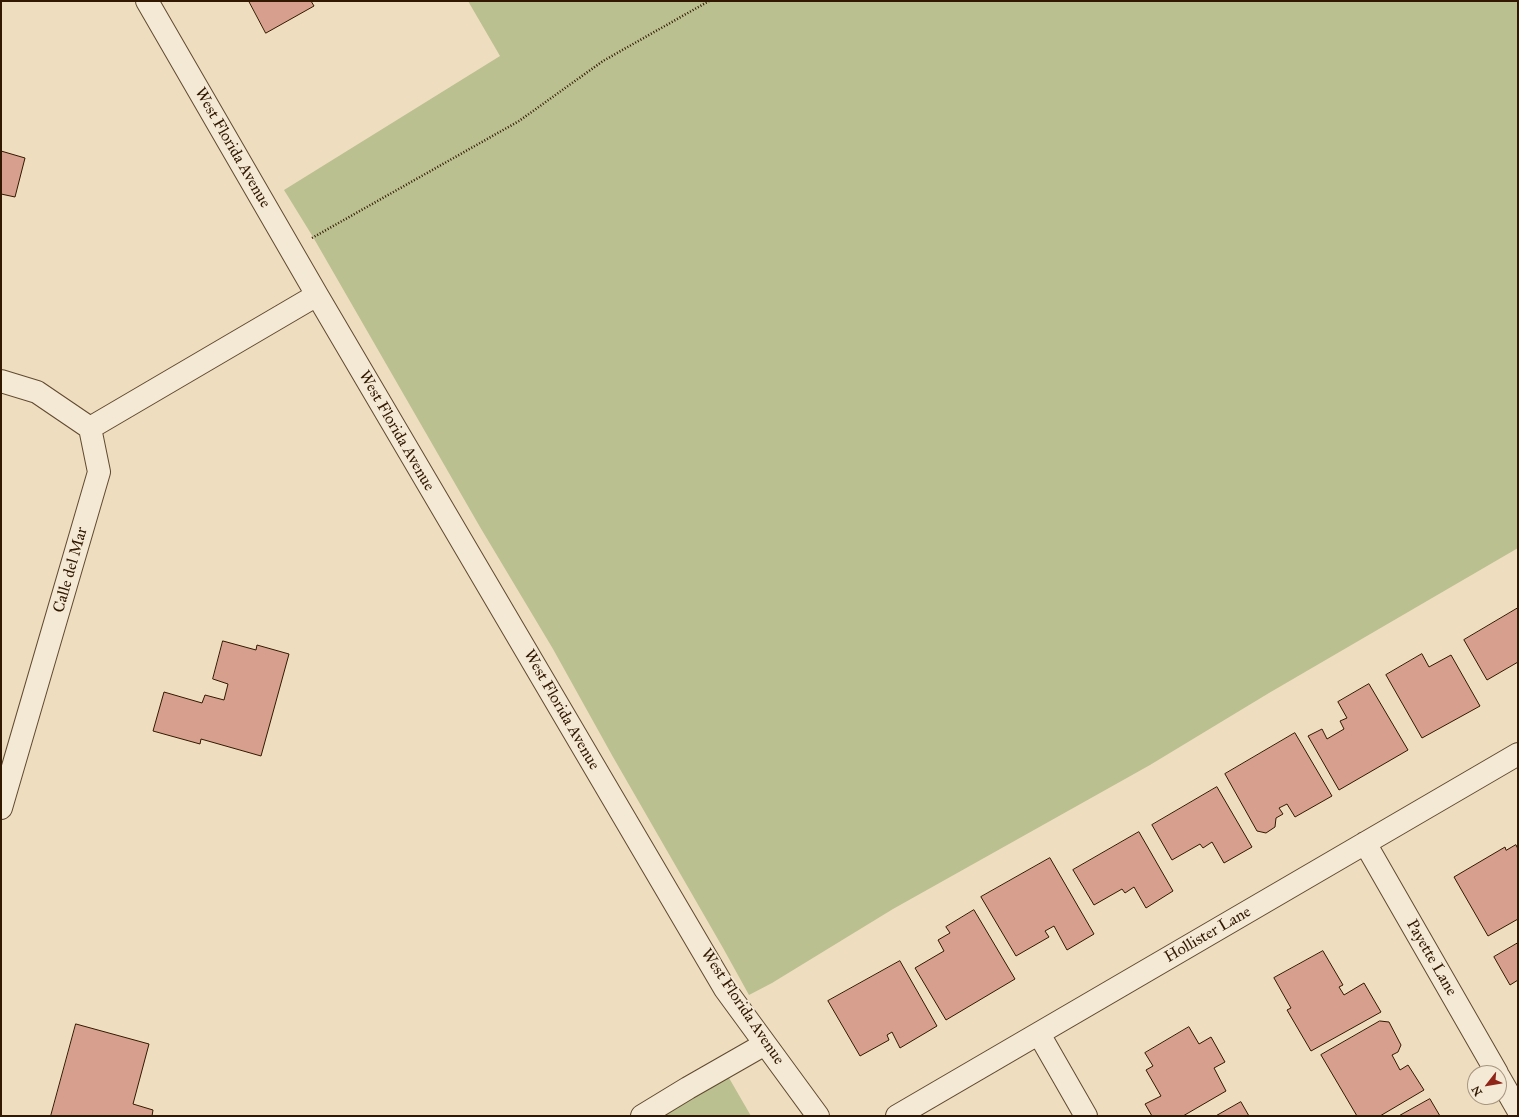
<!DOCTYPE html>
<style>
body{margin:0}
#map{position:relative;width:1519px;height:1117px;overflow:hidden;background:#eeddbf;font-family:"IM FELL Great Primer",serif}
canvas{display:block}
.frame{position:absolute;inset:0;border:2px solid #321800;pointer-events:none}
.north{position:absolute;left:1467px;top:1065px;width:40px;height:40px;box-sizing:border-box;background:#f4e9d5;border:1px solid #a69580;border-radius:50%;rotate:239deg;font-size:11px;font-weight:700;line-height:16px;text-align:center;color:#321800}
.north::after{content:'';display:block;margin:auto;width:14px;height:18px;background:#8f2418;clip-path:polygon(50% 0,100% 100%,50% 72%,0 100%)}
</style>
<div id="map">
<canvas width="1519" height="1117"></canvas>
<div class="frame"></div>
<div class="north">N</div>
</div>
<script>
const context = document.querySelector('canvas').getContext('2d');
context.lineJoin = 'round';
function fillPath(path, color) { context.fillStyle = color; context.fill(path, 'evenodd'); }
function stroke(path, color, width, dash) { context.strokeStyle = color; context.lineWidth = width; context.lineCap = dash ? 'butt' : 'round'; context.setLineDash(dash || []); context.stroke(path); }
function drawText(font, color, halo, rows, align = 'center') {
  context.font = font + ' "IM FELL Great Primer",serif'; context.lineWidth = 4; context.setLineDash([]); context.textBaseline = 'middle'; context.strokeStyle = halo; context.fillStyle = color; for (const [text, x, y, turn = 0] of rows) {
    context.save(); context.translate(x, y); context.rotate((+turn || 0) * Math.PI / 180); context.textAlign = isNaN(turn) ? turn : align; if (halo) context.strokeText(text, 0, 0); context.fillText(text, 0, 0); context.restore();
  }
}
fillPath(new Path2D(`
 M468,1H1518V548L1269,693L1150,765L893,909L772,983L749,995L723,948L613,757L553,649L480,527L313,237L284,190L500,56Z
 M725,1071L751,1116H647Z`), '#bbc090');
const building = new Path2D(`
 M249,1H311L314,6L266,33Z
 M1,151L25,158L15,197L1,194Z
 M1518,608V662L1487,680L1464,640Z
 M223,641L256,650L257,645L289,654L261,756L201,739L200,744L153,731L164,692L202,703L205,695L224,700L228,684L213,679Z
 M1422,654L1429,667L1451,655L1480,706L1422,738L1386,675Z
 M1369,684L1408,750L1339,790L1308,736L1322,729L1327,739L1344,729L1340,721L1347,718L1338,702Z
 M1295,733L1332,796L1295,817L1287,804L1279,808L1283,814L1276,818L1275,827L1266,833L1257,831L1225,774Z
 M1217,787L1252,847L1224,863L1212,842L1203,848L1200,844L1172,860L1152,825Z
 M1139,832L1173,891L1146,908L1134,887L1125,893L1122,889L1094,905L1073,870Z
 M1516,845L1518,849V919L1488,936L1454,877L1505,847L1506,850Z
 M1050,858L1094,934L1067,950L1054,926L1045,931L1049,937L1016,956L981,897Z
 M974,910L1015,979L946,1020L915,968L944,951L938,940L950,933L946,927Z
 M1518,943V980L1510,985L1494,957Z
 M1323,951L1343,985L1339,987L1344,995L1364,983L1381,1012L1311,1051L1287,1010L1291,1008L1274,978Z
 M900,961L937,1026L900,1048L892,1032L887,1035L889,1040L860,1056L828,1001Z
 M1380,1021L1389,1022L1401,1045L1398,1052L1392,1055L1400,1070L1408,1065L1424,1090L1380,1116H1357L1321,1055Z
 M76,1024L149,1044L133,1104L153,1110L152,1116H51Z
 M1189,1027L1199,1044L1211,1037L1225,1062L1214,1068L1226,1091L1183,1116H1152L1145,1104L1161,1096L1146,1070L1153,1066L1145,1053Z
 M1430,1099L1440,1116H1399Z
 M1241,1102L1249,1116H1216Z`);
fillPath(building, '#d79f8e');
stroke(building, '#321800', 1);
const minor = new Path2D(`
 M147,1L317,295L725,989L818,1116
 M1,381L37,392L90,428L99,472L1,808
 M90,428L317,295
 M1365,843L1497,1073
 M1039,1034L1086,1116
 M1499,1077L1518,1110
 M642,1116L688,1088L765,1044
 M897,1116L1518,754`);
stroke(minor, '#614930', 24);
stroke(new Path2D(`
 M312,238L519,121L603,61L709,1`), '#321800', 2.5, [1, 2]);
stroke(minor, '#f4e9d5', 22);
drawText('16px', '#321800', '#f4e9d5', [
 ["West Florida Avenue",232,148,60],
 ["West Florida Avenue",396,431,60],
 ["Calle del Mar",71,570,-74],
 ["West Florida Avenue",561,710,60],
 ["Hollister Lane",1208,935,-30],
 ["Payette Lane",1431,958,60],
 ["West Florida Avenue",742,1007,56]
]);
</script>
